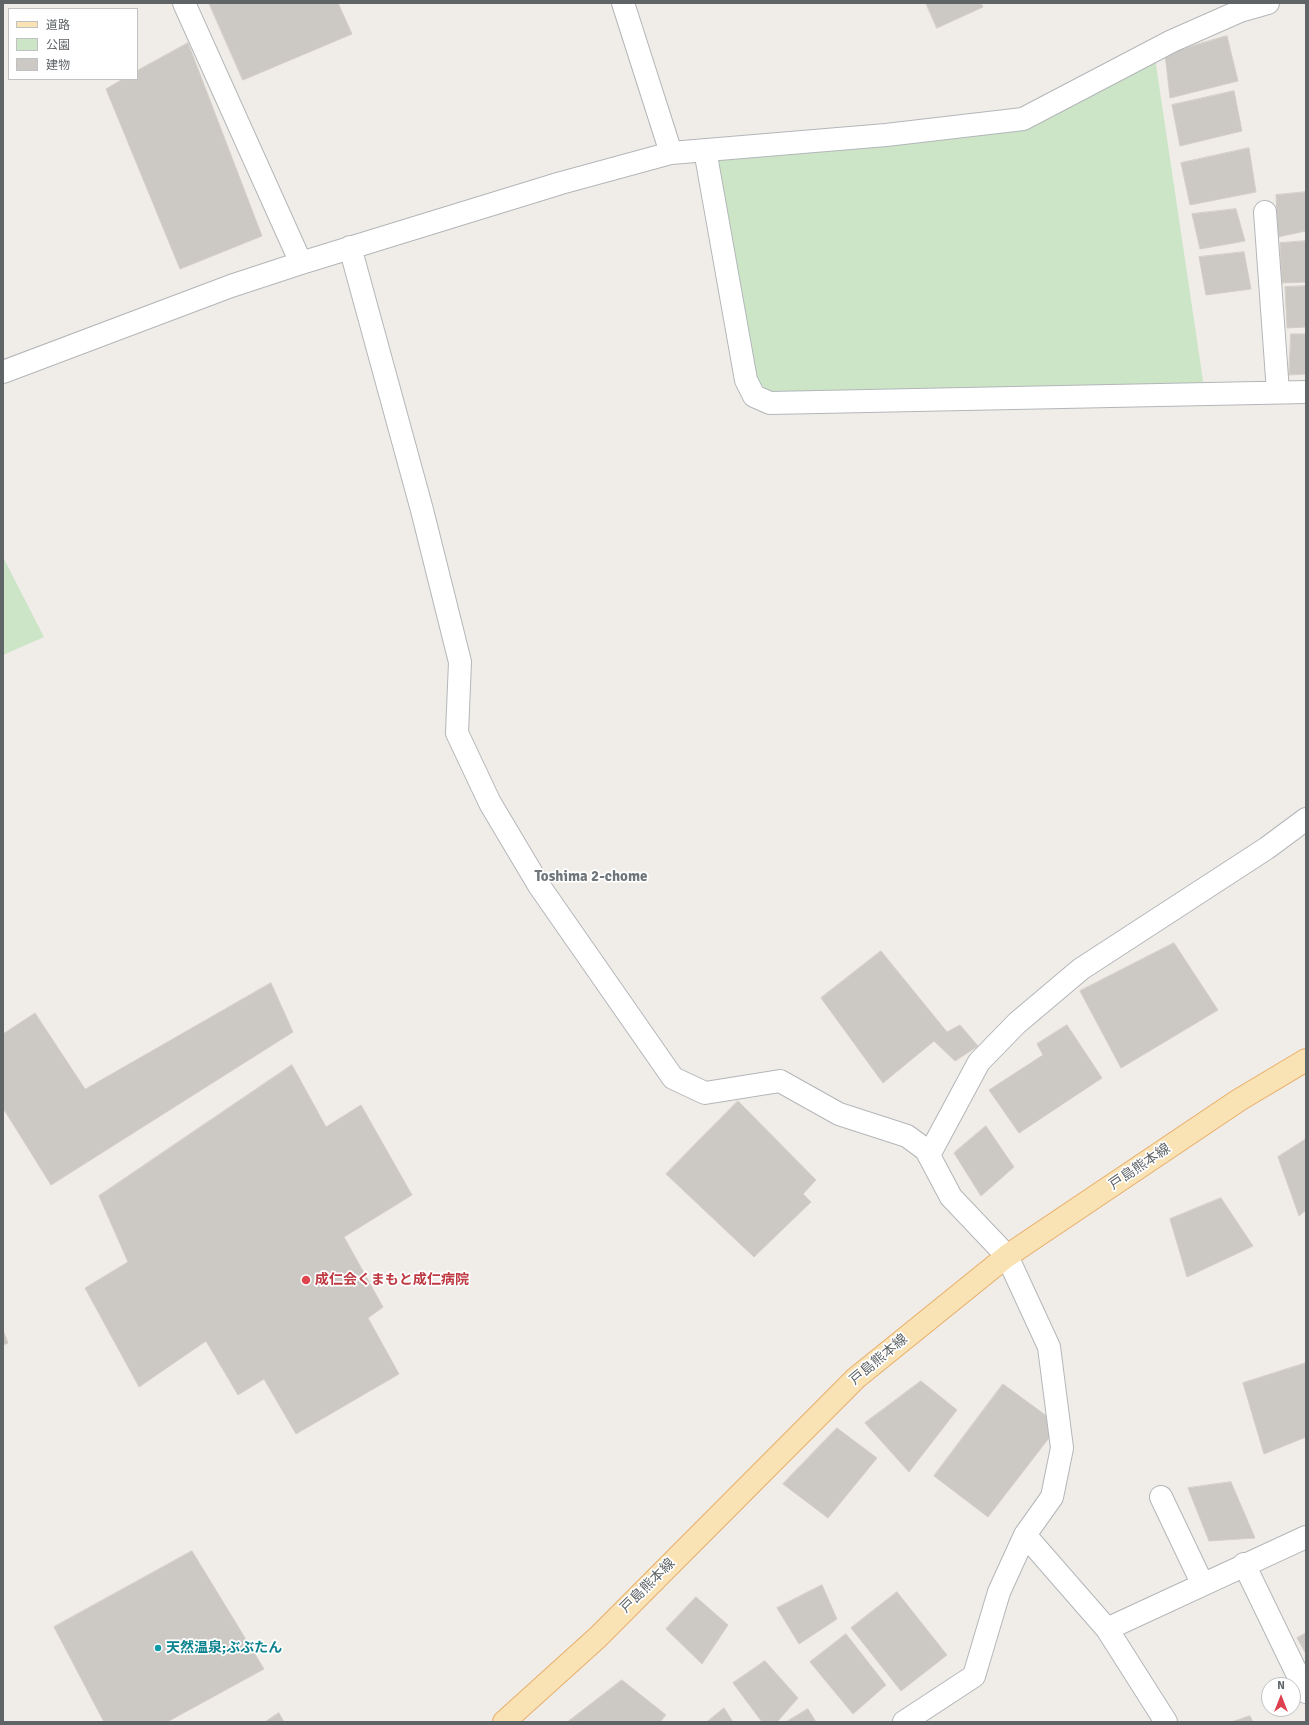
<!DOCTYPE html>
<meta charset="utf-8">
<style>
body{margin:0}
#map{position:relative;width:1309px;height:1725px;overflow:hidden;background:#f0ede8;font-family:Signika,"Noto Sans JP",sans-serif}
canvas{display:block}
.frame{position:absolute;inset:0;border:4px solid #5f6467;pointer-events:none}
.legend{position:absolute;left:8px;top:8px;width:130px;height:72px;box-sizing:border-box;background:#fff;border:1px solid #bfc1c2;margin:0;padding:5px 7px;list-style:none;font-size:12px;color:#5f6467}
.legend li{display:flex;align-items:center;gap:8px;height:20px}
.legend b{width:20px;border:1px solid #bfc1c2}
.north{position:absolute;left:1261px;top:1677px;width:40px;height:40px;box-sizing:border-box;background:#fff;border:1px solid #bfc1c2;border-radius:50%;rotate:0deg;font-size:11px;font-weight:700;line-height:16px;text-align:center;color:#5f6467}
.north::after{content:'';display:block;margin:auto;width:14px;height:18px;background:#dd4150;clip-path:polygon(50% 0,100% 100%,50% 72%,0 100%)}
</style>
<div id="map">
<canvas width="1309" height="1725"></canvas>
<div class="frame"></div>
<ul class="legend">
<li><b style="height:5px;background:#f9e2b4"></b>道路</li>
<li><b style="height:11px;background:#cce5c7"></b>公園</li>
<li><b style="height:11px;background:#ccc8c4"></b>建物</li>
</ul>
<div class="north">N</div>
</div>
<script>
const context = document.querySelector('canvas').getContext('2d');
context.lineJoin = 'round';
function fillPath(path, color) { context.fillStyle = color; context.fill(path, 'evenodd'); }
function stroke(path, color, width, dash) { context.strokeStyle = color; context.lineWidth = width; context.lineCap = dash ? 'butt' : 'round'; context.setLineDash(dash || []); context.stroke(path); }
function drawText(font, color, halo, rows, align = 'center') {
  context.font = font + ' Signika,"Noto Sans JP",sans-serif'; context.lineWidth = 3.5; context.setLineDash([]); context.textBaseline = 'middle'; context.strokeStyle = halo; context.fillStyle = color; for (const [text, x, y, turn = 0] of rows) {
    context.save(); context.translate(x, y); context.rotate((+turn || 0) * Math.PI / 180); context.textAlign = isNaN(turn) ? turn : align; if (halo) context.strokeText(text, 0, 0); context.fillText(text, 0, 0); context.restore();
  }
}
fillPath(new Path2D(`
 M1154,51L1205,394L754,396L705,150L1023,119Z
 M3,557L44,637L3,655Z`), '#cce5c7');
const building = new Path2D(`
 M209,3H338L352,34L243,80Z
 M926,3H981L983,7L937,28Z
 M1227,36L1238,81L1170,98L1165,54Z
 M188,43L262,236L180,269L106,89L123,79H137V71Z
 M1234,91L1242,131L1180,146L1172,105Z
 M1249,148L1256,192L1190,205L1181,163Z
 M1306,192V231L1278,237L1276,195Z
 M1236,209L1245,241L1200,249L1192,214Z
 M1306,241V282L1282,283L1280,243Z
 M1244,252L1251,289L1206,295L1199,257Z
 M1306,286V327L1287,328L1285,287Z
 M1291,334H1306V374L1289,375Z
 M1174,943L1218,1010L1121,1068L1080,991Z
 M881,951L947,1032L960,1025L978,1046L955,1061L934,1041L883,1083L821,998Z
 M271,983L293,1032L51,1185L3,1108V1034L35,1013L85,1089Z
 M1067,1025L1102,1078L1019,1133L989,1090L1043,1055L1037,1044Z
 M292,1065L326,1127L361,1105L412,1195L344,1237L383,1307L368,1318L399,1374L296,1434L264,1379L238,1395L206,1341L139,1387L85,1288L128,1262L99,1196Z
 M738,1101L816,1180L803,1194L811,1202L754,1257L666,1174Z
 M986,1126L1014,1167L981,1196L954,1153Z
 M1306,1139V1210L1299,1216L1278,1157Z
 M1221,1198L1253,1246L1187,1277L1170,1219Z
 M3,1330L8,1343L3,1345Z
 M1306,1363V1437L1264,1454L1243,1383Z
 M921,1381L957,1410L909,1472L865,1423Z
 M1003,1384L1059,1425L988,1517L934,1476Z
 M837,1428L877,1458L828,1518L783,1484Z
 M1231,1482L1255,1538L1209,1541L1188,1488Z
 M192,1551L264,1669L167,1722H104L54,1627Z
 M822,1585L837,1619L799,1644L777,1608Z
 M897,1592L947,1655L901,1691L851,1628Z
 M696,1597L728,1625L702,1664L666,1629Z
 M1306,1633V1654L1297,1638Z
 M846,1634L886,1685L853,1714L810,1662Z
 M765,1661L798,1698L777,1722H762L733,1683Z
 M622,1680L666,1715L660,1722L569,1721Z
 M724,1708L733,1722H707Z
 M808,1709L816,1722H786Z
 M279,1713L284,1722H265Z
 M1250,1716L1253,1722H1232Z`);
fillPath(building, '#ccc8c4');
stroke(building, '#d5cec7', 1);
const minor = new Path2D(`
 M184,3L301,263
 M623,3L671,153
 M705,150L746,380L754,396L770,403L1306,392
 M1265,212L1278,392
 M350,247L422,510L460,662L457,733L490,803L540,887L673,1078L705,1093L780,1081L839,1114L907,1136L926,1150L951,1197L1007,1256L1049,1347L1062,1448L1052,1497L1025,1535L999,1592L974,1676L904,1722
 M3,372L231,286L301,263L561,183L671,153L886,135L1023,119L1172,41L1240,11L1268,3
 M929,1155L979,1062L1017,1023L1081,969L1267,848L1306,819
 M1161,1497L1202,1583
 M1025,1535L1107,1629L1166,1722
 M1244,1564L1306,1692
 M1107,1629L1306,1537`);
const major = new Path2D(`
 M504,1722L598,1637L856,1378L1007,1256L1239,1100L1306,1060`);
stroke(minor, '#b3b6b9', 24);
stroke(major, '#e8ae69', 24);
stroke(minor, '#fff', 22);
stroke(major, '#f9e2b4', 22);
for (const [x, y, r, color] of [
 [306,1280,5,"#e0444e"],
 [158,1648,4,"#0f9aa8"]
]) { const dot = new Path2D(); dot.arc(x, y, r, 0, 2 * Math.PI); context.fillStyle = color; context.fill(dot); stroke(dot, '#fff', 1.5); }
drawText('14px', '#5f6467', '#fff', [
 ["戸島熊本線",1140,1167,-34],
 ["戸島熊本線",879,1360,-40],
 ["戸島熊本線",648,1586,-45]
]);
drawText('bold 14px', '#be3a42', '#fff', [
 ["成仁会くまもと成仁病院",315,1280]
], 'left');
drawText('bold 14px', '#0d838f', '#fff', [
 ["天然温泉;ぶぶたん",166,1648]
], 'left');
drawText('bold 15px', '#707679', '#fff', [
 ["Toshima 2-chome",591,877]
]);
</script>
